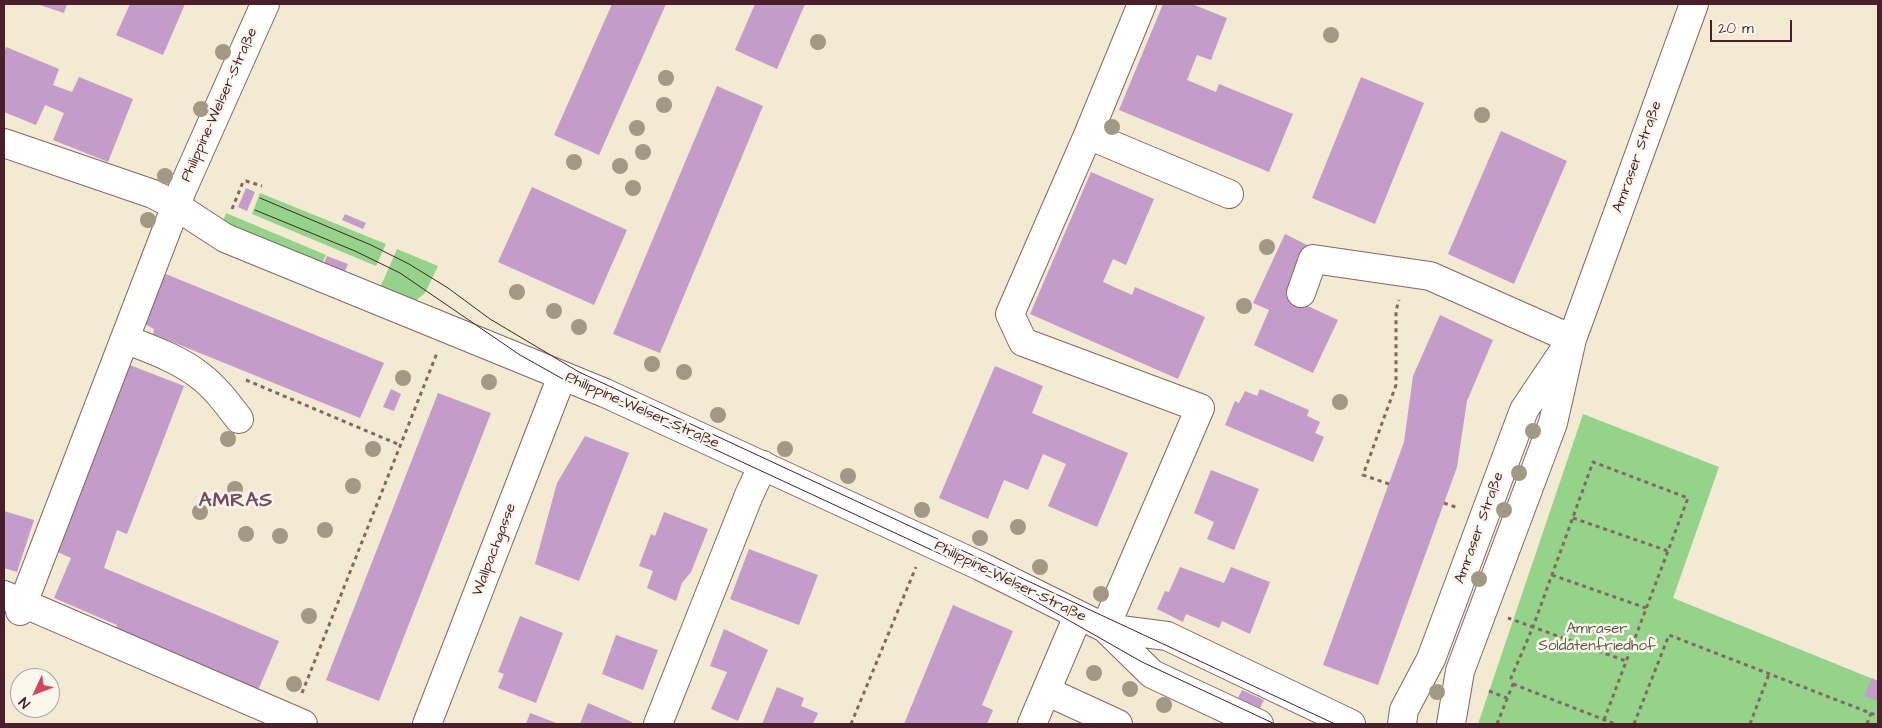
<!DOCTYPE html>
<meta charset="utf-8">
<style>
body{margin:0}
#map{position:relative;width:1882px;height:728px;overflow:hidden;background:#f2ead2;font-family:"Architects Daughter",sans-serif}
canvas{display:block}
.frame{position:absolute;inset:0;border:5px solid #4a1f2b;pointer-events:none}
.north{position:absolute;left:10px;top:668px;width:50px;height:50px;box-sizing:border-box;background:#fbf7ec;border:1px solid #b4a19f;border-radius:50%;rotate:227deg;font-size:14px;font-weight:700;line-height:20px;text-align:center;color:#4a1f2b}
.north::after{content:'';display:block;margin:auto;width:18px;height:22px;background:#d1495b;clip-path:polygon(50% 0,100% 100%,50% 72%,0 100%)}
.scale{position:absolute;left:1710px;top:20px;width:82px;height:22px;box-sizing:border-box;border:2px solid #4a1f2b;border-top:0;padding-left:6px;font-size:15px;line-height:18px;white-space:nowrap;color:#4a1f2b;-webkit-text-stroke:4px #fbf7ec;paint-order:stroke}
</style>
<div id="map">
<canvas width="1882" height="728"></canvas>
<div class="frame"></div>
<div class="north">N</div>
<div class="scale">20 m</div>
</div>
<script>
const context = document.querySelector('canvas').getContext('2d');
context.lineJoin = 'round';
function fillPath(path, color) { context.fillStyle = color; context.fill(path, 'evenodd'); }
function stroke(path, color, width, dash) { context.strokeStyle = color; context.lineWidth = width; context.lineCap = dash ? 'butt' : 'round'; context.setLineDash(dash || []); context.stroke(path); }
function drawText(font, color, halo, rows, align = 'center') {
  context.font = font + ' "Architects Daughter",sans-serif'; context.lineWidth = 5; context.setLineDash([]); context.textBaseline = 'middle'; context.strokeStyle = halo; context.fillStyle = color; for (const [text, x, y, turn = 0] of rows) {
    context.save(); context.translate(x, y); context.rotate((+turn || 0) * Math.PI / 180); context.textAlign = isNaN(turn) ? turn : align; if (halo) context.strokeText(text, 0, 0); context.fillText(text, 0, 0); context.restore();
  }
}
fillPath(new Path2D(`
 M260,193L386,244L376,266L252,214Z
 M226,213L326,255L322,264L229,226L224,219Z
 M397,249L438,266L425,293L414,302L380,288Z
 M1583,414L1719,467L1673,598L1878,681V724H1478Z`), '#94d389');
fillPath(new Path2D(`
 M37,4H67L64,13Z
 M130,4H185L163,55L116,35Z
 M612,4H666L599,155L554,135Z
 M755,4H805L777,69L735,50Z
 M1163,4H1192L1227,18L1211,60L1197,55L1187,80L1216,92L1219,84L1293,114L1269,172L1119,110Z
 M6,47L59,69L53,85L72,92L79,77L133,99L108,162L53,140L64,113L45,105L36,125L4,112V54Z
 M1361,77L1424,103L1375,224L1312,198Z
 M717,86L763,106L660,353L613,334Z
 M1501,131L1567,161L1514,284L1448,254Z
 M1091,172L1154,199L1126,265L1113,259L1103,282L1132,295L1135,287L1205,317L1178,379L1030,314Z
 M532,187L627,230L594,305L498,262Z
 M246,188L255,192L247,211L238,207Z
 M345,214L366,223L363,229L342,220Z
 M1285,234L1309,246L1286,296L1338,320L1313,373L1254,345L1269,310L1253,303Z
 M327,256L348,264L345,271L324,263Z
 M161,272L384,363L360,418L153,334L154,329L141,322Z
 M1440,315L1493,340L1467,401L1457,467L1378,685L1323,665L1404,442L1413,376Z
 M127,364L184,386L127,534L117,530L104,568L279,641L256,695L114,634L117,625L54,598L71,558L53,550Z
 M995,366L1043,386L1032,413L1128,453L1097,527L1048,506L1066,464L1043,454L1028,490L1004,480L988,519L939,498Z
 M391,389L401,394L394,411L383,407Z
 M1260,389L1309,410L1307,416L1320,422L1315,433L1324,437L1313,462L1225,425L1235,401L1239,403L1245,391L1257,396Z
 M438,393L491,413L379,701L326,680Z
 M585,436L629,453L579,581L535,564L557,483Z
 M1211,470L1259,489L1234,550L1207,539L1214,522L1194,513Z
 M4,511L34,520L17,572L4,568Z
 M664,512L708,529L691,572L682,583L676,601L647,588L653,571L639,566L651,534L655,536Z
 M749,549L818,575L799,625L730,599Z
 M1180,567L1224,583L1231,567L1270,582L1250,634L1222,621L1219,628L1186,614L1183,622L1157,609L1165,591L1169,592Z
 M953,605L1013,631L982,705L993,710L987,724H904Z
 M520,616L563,633L536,703L498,688L504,674L498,672Z
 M724,629L768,650L738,721L711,709L727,672L710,666Z
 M616,635L658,650L643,690L602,674Z
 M1872,678L1878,681V701L1864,696Z
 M777,687L804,698L801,706L818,713L813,724H762Z
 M1242,690L1264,700L1260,708L1238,698Z
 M588,703L632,722L631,724H580Z
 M530,713L559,724H526Z`), '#c39cca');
const minor = new Path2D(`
 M1088,135L1229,194
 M4,143L153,194L176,206L225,238L605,393L980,566L1105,628L1167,636L1351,724
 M1301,293L1313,259L1430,276L1572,339
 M125,339C150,349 177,358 199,375C215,387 227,403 239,419
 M4,595L303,724
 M20,611L182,190L265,4
 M1105,628L1200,408L1023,342L1010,314L1088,135L1142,4
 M1105,628L1152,674L1259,724
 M1046,691L1118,724
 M427,724L562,376
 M658,724L749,495L763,465
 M1032,724L1078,616
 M1402,724L1404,710L1431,659L1524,410L1563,352
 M1451,724L1460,671L1553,423L1572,339L1694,4`);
stroke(minor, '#856665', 30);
stroke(new Path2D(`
 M232,209L243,182L246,181L262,186
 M246,380L400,445
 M1389,484L1363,475L1396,385V311L1399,300
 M1444,503L1458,508
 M1573,518L1668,551
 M1552,575L1646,608
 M1513,684L1615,724
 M1489,691L1507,698
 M302,693L437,353
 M1604,720L1688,498L1593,462L1533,627L1626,661
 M851,724L916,567
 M1497,724L1513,684L1511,678L1533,627L1508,618
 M1634,724L1669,635L1878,716
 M1750,724L1769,674
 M1867,724L1871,713`), '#856665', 3, [4, 4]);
stroke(minor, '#fff', 28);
stroke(new Path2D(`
 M260,198L371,245L409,264L448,288L490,319L579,372L1335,724
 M255,210L355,251L400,273L520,355L561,378L1005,584L1142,662L1275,724`), '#4a1f2b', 1);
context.fillStyle = '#a29886';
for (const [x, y] of [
 [1331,35],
 [818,42],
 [223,52],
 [666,78],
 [664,105],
 [201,109],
 [1482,115],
 [1112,127],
 [637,128],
 [643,152],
 [574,162],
 [620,166],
 [165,176],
 [633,188],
 [148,220],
 [1267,247],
 [517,292],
 [1244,306],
 [554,311],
 [579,327],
 [652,364],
 [684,372],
 [403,378],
 [489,382],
 [1340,402],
 [718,415],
 [1533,431],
 [228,439],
 [373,449],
 [785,449],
 [1519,473],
 [848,476],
 [353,486],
 [235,489],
 [922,510],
 [1504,510],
 [200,512],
 [1018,527],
 [325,530],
 [246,534],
 [280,536],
 [980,538],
 [1040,567],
 [1479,579],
 [1101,594],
 [309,616],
 [1094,673],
 [294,684],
 [1130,689],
 [1437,692],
 [1164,705]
]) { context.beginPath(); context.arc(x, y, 8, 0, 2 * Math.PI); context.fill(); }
drawText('15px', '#4a1f2b', '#fbf7ec', [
 ["Philippine-Welser-Straße",220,105,-66],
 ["Amraser Straße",1638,157,-70],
 ["Philippine-Welser-Straße",642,411,24],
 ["Amraser Straße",1480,528,-70],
 ["Wallpachgasse",495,550,-69],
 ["Philippine-Welser-Straße",1010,582,26]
]);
drawText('15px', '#605547', '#fbf7ec', [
 ["Amraser",1597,630],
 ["Soldatenfriedhof",1597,647]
]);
context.letterSpacing = '1px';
drawText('bold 20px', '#744b63', '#fbf7ec', [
 ["AMRAS",236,502]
]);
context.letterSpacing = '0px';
</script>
